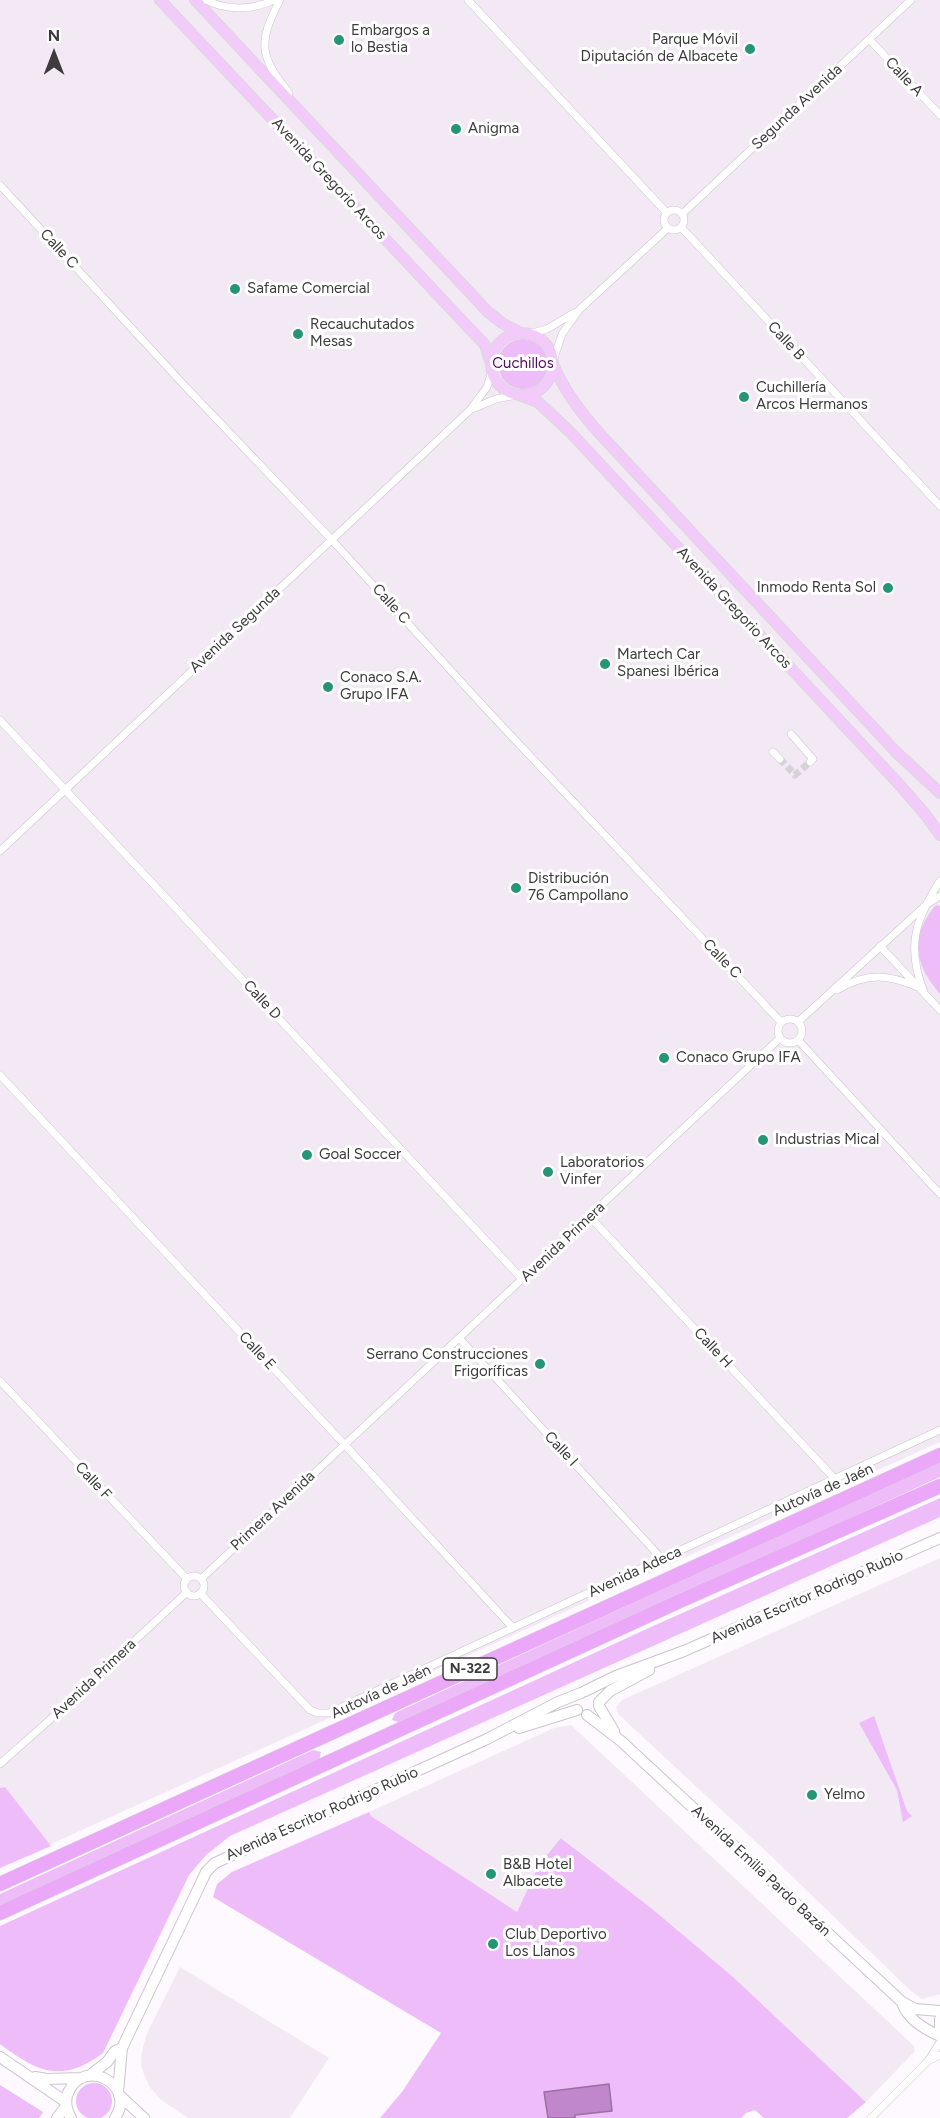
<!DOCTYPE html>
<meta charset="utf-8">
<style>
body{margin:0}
#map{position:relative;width:940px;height:2118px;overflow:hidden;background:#fef8ff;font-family:Figtree,sans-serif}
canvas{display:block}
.north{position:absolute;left:24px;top:24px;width:60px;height:60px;-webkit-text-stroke:4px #fff;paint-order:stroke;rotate:0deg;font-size:16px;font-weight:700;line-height:24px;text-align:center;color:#3d3b3d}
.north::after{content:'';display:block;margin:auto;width:21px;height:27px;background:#3d3b3d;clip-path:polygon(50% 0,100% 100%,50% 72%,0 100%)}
</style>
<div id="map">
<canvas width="940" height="2118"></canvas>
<div class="north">N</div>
</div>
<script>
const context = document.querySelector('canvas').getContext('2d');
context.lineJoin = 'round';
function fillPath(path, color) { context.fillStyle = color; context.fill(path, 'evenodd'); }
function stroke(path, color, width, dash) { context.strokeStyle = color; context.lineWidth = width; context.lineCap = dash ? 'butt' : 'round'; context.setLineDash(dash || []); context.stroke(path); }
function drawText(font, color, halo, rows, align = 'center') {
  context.font = font + ' Figtree,sans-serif'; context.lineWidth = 6; context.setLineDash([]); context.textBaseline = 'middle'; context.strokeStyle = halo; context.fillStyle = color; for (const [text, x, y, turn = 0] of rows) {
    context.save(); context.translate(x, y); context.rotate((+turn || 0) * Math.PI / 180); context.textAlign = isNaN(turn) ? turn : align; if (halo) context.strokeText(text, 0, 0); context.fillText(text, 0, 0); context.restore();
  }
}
fillPath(new Path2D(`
 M0,0H940V1442L0,1867Z
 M940,1558V1994L922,1999L911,1991L770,1855L618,1714L616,1707L622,1700Z
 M571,1725L914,2046L915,2051L866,2102L732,1976L651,1908L562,1838L539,1865L517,1912L371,1816L369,1812L554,1728Z
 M180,1967L329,2058L290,2118H188L160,2099L149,2086L142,2069L141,2058L143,2047L148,2031Z`), '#f2e9f4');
fillPath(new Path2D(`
 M498 364a25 25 0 1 1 50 0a25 25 0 1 1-50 0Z
 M936,905L940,906V994C914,963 909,937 936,905Z
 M940,1461V1477L401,1723L392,1720L395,1713Z
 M940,1498V1517L230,1836L206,1855L189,1875L103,2053C61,2084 38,2072 0,2044V1926L651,1627Z
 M874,1716L907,1811L912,1816L903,1822L897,1790L859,1723Z
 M313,1750L321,1752L319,1761L0,1906V1894Z
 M5,1787L51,1846L0,1868V1788Z
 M369,1812L371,1816L517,1912L539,1865L561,1838L651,1908L732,1976L866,2102L847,2118H764L755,2110L746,2113L741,2118H380L402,2092L441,2033L213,1897L217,1884L232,1872Z
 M76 2101a18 18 0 1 1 36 0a18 18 0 1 1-36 0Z
 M0,2085L43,2112L39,2118H0Z`), '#eebcf8');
const water = new Path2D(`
 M609,2084L612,2111L575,2115V2118H548L544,2092Z`);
fillPath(water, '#c087cc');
stroke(water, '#9970a1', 1.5);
stroke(new Path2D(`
 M780,759L795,775L810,762`), '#d7d2d8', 7, [7, 3.5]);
const street = new Path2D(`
 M206,0C227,11 253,10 274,0
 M280,0C258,42 259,56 289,93
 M468,0L667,213
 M869,39L940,115
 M0,185L183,384L331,539L486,709L781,1022
 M664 220a10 10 0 1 1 20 0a10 10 0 1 1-20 0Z
 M682,214L911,0
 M681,227L940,506
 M528,334L547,329L574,313
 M553,361L562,334L579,310L668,228
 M472,409L496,399L516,395
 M0,720L523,1280
 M791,734L813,759L810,762
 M773,752L780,759
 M0,851L470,410L487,387L492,371
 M880,946L940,1010
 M837,990C867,972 889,974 920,988
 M924,992C906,947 915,920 940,881
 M778 1031a12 12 0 1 1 24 0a12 12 0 1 1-24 0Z
 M798,1022L927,904L940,896
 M798,1040L940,1194
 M0,1075L344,1444L513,1628
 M590,1217L835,1479
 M460,1339L662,1559
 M0,1381L187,1579
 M184 1586a10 10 0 1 1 20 0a10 10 0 1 1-20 0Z
 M201,1579L780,1038
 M200,1593L310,1710L318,1713H329L940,1430
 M0,1764L44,1725L187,1592
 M928,2061L940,2055
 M871,2118L928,2061L940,2042`);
const secondary = new Path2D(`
 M585,1691L616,1676L684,1651L940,1538
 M599,1702L610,1691L649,1670
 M599,1706L614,1731
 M587,1715L621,1741L902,2002L915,2009L940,2011
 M519,1728L577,1710
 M903,2005C909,2020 926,2030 940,2036
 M940,2019V2033
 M0,2057L66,2102
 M89,2076L107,2062L115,2051L122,2048
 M35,2077L47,2079L82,2078
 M118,2092L122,2048L200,1885L206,1872L215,1863L487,1739L558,1702L581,1693
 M119,2095L144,2118
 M57,2118L66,2106
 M71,2118C66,2109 64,2100 69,2091C85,2057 137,2085 115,2118`);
const primary = new Path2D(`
 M160,0L485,345L491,363
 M195,0L488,312L502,323L521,333
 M491 364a31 31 0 1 1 62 0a31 31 0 1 1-62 0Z
 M553,364C564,391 581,413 600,434L896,752L940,793
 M519,395L538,402L570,432L897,782L925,814L940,835`);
const highway = new Path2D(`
 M0,1884L940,1455
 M0,1913L682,1600L940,1486`);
stroke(street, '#cac5cb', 8);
stroke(secondary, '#cac5cb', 12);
stroke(primary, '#d8d8d8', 12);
stroke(highway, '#d8d8d8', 15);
stroke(street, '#fff', 7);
stroke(secondary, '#fff', 10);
stroke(primary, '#f3cbfb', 10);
stroke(highway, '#eba8f8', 14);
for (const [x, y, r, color] of [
 [339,40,6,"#249577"],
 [750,49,6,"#249577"],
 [456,129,6,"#249577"],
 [235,289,6,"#249577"],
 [298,334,6,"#249577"],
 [744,397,6,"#249577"],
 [888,588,6,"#249577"],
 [605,664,6,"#249577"],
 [328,687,6,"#249577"],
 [516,888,6,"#249577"],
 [664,1058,6,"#249577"],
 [763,1140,6,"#249577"],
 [307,1155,6,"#249577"],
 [548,1172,6,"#249577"],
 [540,1364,6,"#249577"],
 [812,1795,6,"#249577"],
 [491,1874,6,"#249577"],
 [493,1944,6,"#249577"]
]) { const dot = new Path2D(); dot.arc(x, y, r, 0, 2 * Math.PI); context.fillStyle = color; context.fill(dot); stroke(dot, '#fff', 2); }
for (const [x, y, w] of [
 [470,1669,54]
]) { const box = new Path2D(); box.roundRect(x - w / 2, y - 11, w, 22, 4.5); context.fillStyle = '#fff'; context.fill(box); stroke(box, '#3d3b3d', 1.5); }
drawText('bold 14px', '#3d3b3d', null, [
 ["N-322",470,1669]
]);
drawText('15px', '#3d3b3d', '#fff', [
 ["Embargos a",351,31],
 ["lo Bestia",351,48],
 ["Parque Móvil",738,40,"right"],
 ["Diputación de Albacete",738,57,"right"],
 ["Anigma",468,129],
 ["Safame Comercial",247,289],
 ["Recauchutados",310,325],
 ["Mesas",310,342],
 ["Cuchillería",756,388],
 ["Arcos Hermanos",756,405],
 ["Inmodo Renta Sol",876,588,"right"],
 ["Martech Car",617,655],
 ["Spanesi Ibérica",617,672],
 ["Conaco S.A.",340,678],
 ["Grupo IFA",340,695],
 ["Distribución",528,879],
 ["76 Campollano",528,896],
 ["Conaco Grupo IFA",676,1058],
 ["Industrias Mical",775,1140],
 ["Goal Soccer",319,1155],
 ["Laboratorios",560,1163],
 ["Vinfer",560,1180],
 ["Serrano Construcciones",528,1355,"right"],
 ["Frigoríficas",528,1372,"right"],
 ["Yelmo",824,1795],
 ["B&B Hotel",503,1865],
 ["Albacete",503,1882],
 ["Club Deportivo",505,1935],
 ["Los Llanos",505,1952]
], 'left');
drawText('15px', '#3d3b3d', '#fff', [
 ["Calle A",904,77,47],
 ["Segunda Avenida",797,107,-43],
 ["Avenida Gregorio Arcos",329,179,47],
 ["Calle C",59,249,47],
 ["Calle B",786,341,47],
 ["Calle C",391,604,48],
 ["Avenida Gregorio Arcos",734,608,47],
 ["Avenida Segunda",235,630,-43],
 ["Calle C",722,959,46],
 ["Calle D",262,1000,47],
 ["Avenida Primera",563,1242,-43],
 ["Calle H",713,1348,47],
 ["Calle E",257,1351,47],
 ["Calle I",561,1449,47],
 ["Calle F",93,1481,47],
 ["Autovía de Jaén",823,1490,-24],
 ["Primera Avenida",273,1511,-43],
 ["Avenida Adeca",635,1572,-25],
 ["Avenida Escritor Rodrigo Rubio",807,1597,-24],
 ["Avenida Primera",94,1679,-43],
 ["Autovía de Jaén",381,1692,-25],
 ["Avenida Escritor Rodrigo Rubio",322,1814,-24],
 ["Avenida Emilia Pardo Bazán",761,1871,43]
]);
drawText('15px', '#530a61', '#fff', [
 ["Cuchillos",523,364]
]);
</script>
